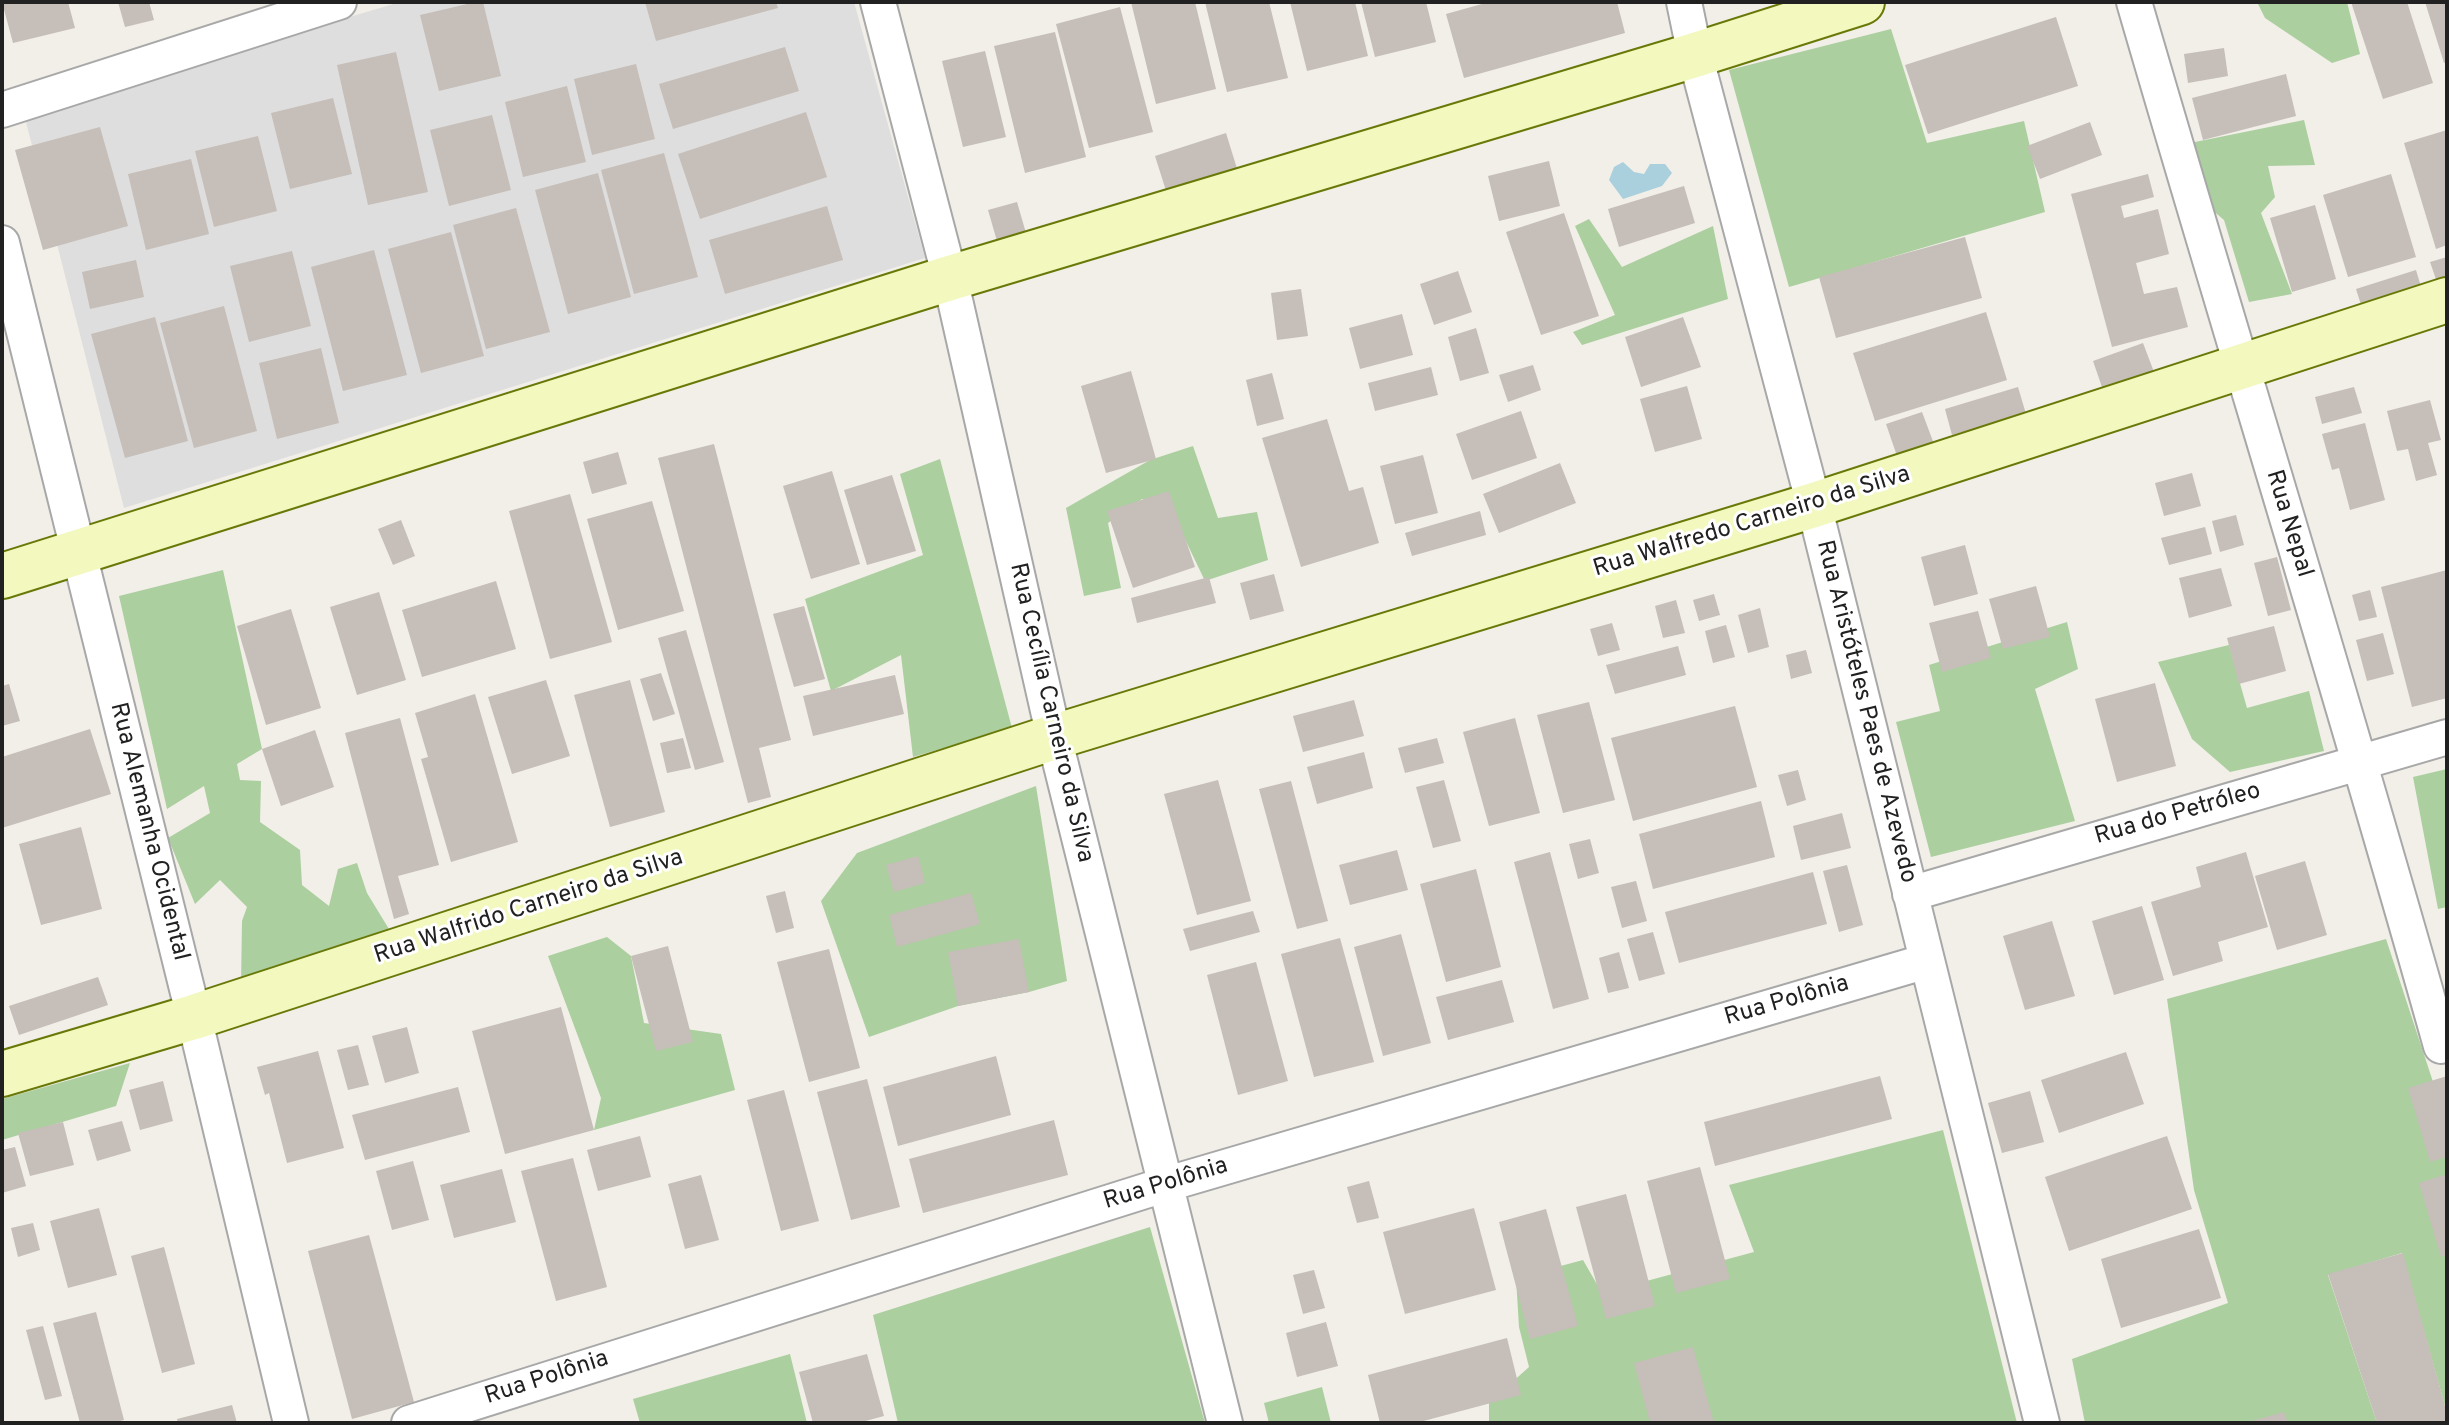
<!DOCTYPE html>
<meta charset="utf-8">
<style>
body{margin:0}
#map{position:relative;width:2449px;height:1425px;overflow:hidden;background:#f1efe8;font-family:Overpass,sans-serif}
canvas{display:block}
.frame{position:absolute;inset:0;border:4px solid #212121;pointer-events:none}
</style>
<div id="map">
<canvas width="2449" height="1425"></canvas>
<div class="frame"></div>
</div>
<script>
const context = document.querySelector('canvas').getContext('2d');
context.lineJoin = 'round';
function fillPath(path, color) { context.fillStyle = color; context.fill(path, 'evenodd'); }
function stroke(path, color, width, dash) { context.strokeStyle = color; context.lineWidth = width; context.lineCap = dash ? 'butt' : 'round'; context.setLineDash(dash || []); context.stroke(path); }
function drawText(font, color, halo, rows, align = 'center') {
  context.font = font + ' Overpass,sans-serif'; context.lineWidth = 6; context.setLineDash([]); context.textBaseline = 'middle'; context.strokeStyle = halo; context.fillStyle = color; for (const [text, x, y, turn = 0] of rows) {
    context.save(); context.translate(x, y); context.rotate((+turn || 0) * Math.PI / 180); context.textAlign = isNaN(turn) ? turn : align; if (halo) context.strokeText(text, 0, 0); context.fillText(text, 0, 0); context.restore();
  }
}
fillPath(new Path2D(`
 M400,2H854L925,258L124,508L24,114Z`), '#dfdede');
fillPath(new Path2D(`
 M2257,2H2347L2360,54L2332,63L2265,18Z
 M1891,29L1927,143L2024,121L2045,212L1789,287L1729,70Z
 M2304,120L2315,165L2268,166L2275,197L2261,213L2292,294L2249,302L2224,220L2210,208L2190,143Z
 M1589,219L1622,267L1713,226L1728,299L1582,345L1573,332L1615,315L1575,226Z
 M1193,446L1218,518L1257,512L1268,560L1205,581L1172,512L1142,499L1108,523L1121,588L1084,596L1066,508L1150,460Z
 M940,459L1012,728L913,757L901,655L831,691L805,599L923,555L900,474Z
 M223,570L262,749L237,764L240,780L261,781L260,822L300,850L302,885L329,906L338,869L357,863L367,893L395,939L241,986L242,921L247,907L220,880L195,904L168,838L210,813L204,786L167,809L119,596Z
 M2067,622L2078,669L2035,689L2075,821L1931,857L1896,722L1940,711L1929,665Z
 M2229,645L2247,708L2309,691L2324,751L2230,772L2192,739L2158,662Z
 M2447,769V907L2438,909L2413,777Z
 M1036,786L1067,981L1029,992L958,1006L869,1037L821,901L857,853Z
 M607,937L631,956L644,1023L721,1034L735,1090L594,1130L601,1098L548,956Z
 M2386,939L2436,1091L2447,1089V1413L2402,1253L2328,1275L2377,1423H2085L2072,1359L2228,1303L2194,1190L2167,999Z
 M130,1063L116,1106L2,1140V1099Z
 M1943,1130L2017,1423H1489V1403L1529,1367L1519,1327L1516,1278L1583,1260L1602,1293L1754,1252L1729,1185Z
 M1150,1227L1205,1423H898L873,1315Z
 M790,1354L807,1423H640L633,1399Z
 M1322,1387L1331,1423H1269L1264,1403Z`), '#abcf9e');
fillPath(new Path2D(`
 M1623,162L1634,172L1644,174L1650,164H1665L1672,173L1662,186L1623,199L1609,180L1614,167Z`), '#aad0dd');
fillPath(new Path2D(`
 M2,2H68L75,28L13,43Z
 M118,2H149L154,20L125,27Z
 M476,2H483L501,76L439,91L420,15Z
 M645,2H776L778,8L656,41Z
 M1131,2H1195L1216,89L1156,104Z
 M1205,2H1269L1288,78L1227,92Z
 M1290,2H1355L1368,56L1307,71Z
 M1361,2H1426L1436,42L1375,57Z
 M1489,2H1617L1625,33L1464,78L1446,14Z
 M2351,2H2407L2433,83L2383,99Z
 M2425,2H2447V62L2444,63Z
 M1120,7L1153,132L1089,148L1056,24Z
 M2056,17L2078,86L1928,134L1905,65Z
 M1055,32L1086,157L1025,173L994,46Z
 M785,47L799,91L673,129L659,84Z
 M2224,48L2228,76L2188,83L2184,54Z
 M985,51L1006,137L963,147L942,61Z
 M396,52L428,192L368,205L337,65Z
 M636,64L655,139L592,155L574,79Z
 M2286,74L2296,116L2203,140L2192,98Z
 M567,86L586,162L523,177L505,102Z
 M333,98L352,174L290,189L271,113Z
 M806,112L827,177L700,219L678,154Z
 M492,115L511,190L449,206L430,130Z
 M2090,122L2102,155L2040,179L2027,146Z
 M100,127L128,226L43,250L15,150Z
 M2447,130V245L2436,249L2404,143Z
 M1226,133L1239,175L1168,197L1155,156Z
 M258,136L277,211L214,227L195,151Z
 M664,153L698,277L634,294L601,170Z
 M191,159L209,234L146,250L128,174Z
 M1549,161L1560,206L1499,221L1488,176Z
 M598,173L631,297L568,314L535,190Z
 M2148,174L2154,197L2121,206L2124,218L2158,209L2169,254L2136,263L2144,294L2177,287L2188,327L2112,347L2071,194Z
 M2391,174L2416,257L2348,277L2323,195Z
 M1684,186L1695,223L1619,247L1608,209Z
 M1017,202L1028,240L999,248L988,210Z
 M2315,205L2336,279L2292,292L2270,218Z
 M827,206L843,260L725,294L709,240Z
 M516,208L550,332L486,349L453,225Z
 M1564,213L1599,316L1541,335L1506,232Z
 M451,232L484,356L421,373L388,249Z
 M1965,237L1982,298L1836,338L1819,277Z
 M374,250L407,375L343,391L311,267Z
 M292,251L311,326L249,342L230,266Z
 M2447,257V282L2438,285L2430,262Z
 M136,260L144,297L90,309L82,272Z
 M2416,270L2422,290L2362,308L2356,289Z
 M1458,271L1472,312L1434,325L1420,284Z
 M1301,289L1308,336L1277,340L1271,293Z
 M224,306L257,431L194,448L160,323Z
 M1986,312L2007,380L1875,421L1853,353Z
 M1402,314L1413,355L1360,369L1349,328Z
 M155,317L188,441L125,458L91,334Z
 M1683,317L1701,367L1641,387L1625,337Z
 M1476,328L1489,373L1460,381L1448,337Z
 M2143,343L2154,372L2103,390L2093,361Z
 M321,348L339,423L277,439L259,363Z
 M1533,365L1541,390L1508,402L1499,375Z
 M1431,367L1438,395L1375,411L1368,383Z
 M1131,371L1156,459L1106,473L1081,386Z
 M1272,373L1284,419L1257,426L1246,380Z
 M1687,386L1702,439L1655,452L1640,399Z
 M2018,387L2026,414L1952,435L1945,409Z
 M2354,387L2362,413L2322,424L2315,397Z
 M2430,400L2441,440L2428,443L2437,475L2416,481L2408,449L2397,451L2387,411Z
 M1521,411L1537,458L1472,480L1456,434Z
 M1922,412L1934,444L1897,456L1886,424Z
 M1327,419L1349,491L1363,487L1379,543L1301,567L1262,438Z
 M2365,423L2385,500L2350,510L2339,468L2332,470L2322,434Z
 M714,444L791,740L759,748L771,797L748,803L658,458Z
 M618,452L627,484L592,494L583,462Z
 M1423,455L1438,513L1395,524L1380,466Z
 M1560,463L1576,503L1499,533L1483,494Z
 M832,471L860,564L811,579L783,486Z
 M2192,473L2201,506L2164,516L2155,483Z
 M892,475L916,551L867,565L844,490Z
 M1169,491L1195,567L1133,588L1107,511Z
 M570,494L612,642L550,659L509,511Z
 M652,501L684,611L618,630L587,519Z
 M1480,511L1486,535L1412,556L1405,533Z
 M2236,515L2244,545L2220,552L2212,521Z
 M401,520L415,556L393,565L378,529Z
 M2205,527L2212,554L2169,565L2161,538Z
 M1965,545L1978,594L1934,606L1921,557Z
 M2277,557L2291,610L2268,616L2254,563Z
 M2221,568L2232,606L2189,618L2179,578Z
 M2447,570V698L2412,707L2381,587Z
 M1274,574L1284,611L1250,620L1240,583Z
 M1209,577L1216,603L1137,623L1131,598Z
 M496,581L516,649L422,677L402,610Z
 M2036,586L2050,637L2003,649L1989,599Z
 M2370,590L2377,617L2359,621L2352,595Z
 M379,592L406,680L357,695L330,607Z
 M1714,594L1720,615L1699,621L1693,600Z
 M1676,600L1685,633L1663,638L1655,606Z
 M804,606L825,679L794,687L773,614Z
 M1760,608L1769,647L1748,653L1738,615Z
 M291,609L321,708L266,725L237,626Z
 M1978,611L1991,658L1942,672L1929,623Z
 M1612,623L1620,650L1598,656L1590,629Z
 M1726,625L1735,657L1713,663L1705,631Z
 M2274,626L2286,671L2239,684L2227,638Z
 M686,630L724,762L695,770L658,638Z
 M2383,633L2394,674L2367,681L2356,640Z
 M1678,646L1686,675L1615,694L1606,665Z
 M1806,650L1812,673L1791,679L1786,655Z
 M661,673L675,714L653,721L640,679Z
 M895,675L904,714L813,736L803,696Z
 M546,680L570,756L512,774L488,697Z
 M630,680L665,812L610,827L574,695Z
 M2155,683L2176,766L2117,782L2095,699Z
 M9,684L20,721L2,726V686Z
 M475,694L518,842L451,862L421,759L428,757L415,713Z
 M1354,700L1364,736L1303,752L1293,716Z
 M1589,702L1615,800L1563,813L1537,715Z
 M1735,706L1757,787L1633,821L1611,738Z
 M400,718L439,865L398,876L409,914L394,919L345,733Z
 M1515,718L1540,813L1489,826L1463,732Z
 M90,729L111,794L2,828V757Z
 M315,730L334,787L281,806L262,749Z
 M683,738L691,768L667,773L660,743Z
 M1437,738L1444,763L1405,773L1398,748Z
 M1364,752L1373,788L1317,804L1307,767Z
 M1798,770L1806,800L1787,806L1778,775Z
 M1218,780L1251,901L1197,915L1164,794Z
 M1444,780L1461,841L1433,848L1416,787Z
 M1291,781L1328,921L1297,929L1259,789Z
 M1761,801L1775,857L1653,889L1639,834Z
 M1842,813L1851,848L1801,860L1793,826Z
 M81,827L102,909L41,925L19,844Z
 M1590,839L1599,873L1578,879L1569,844Z
 M1397,850L1408,890L1350,905L1339,865Z
 M1550,852L1589,999L1553,1009L1514,862Z
 M2246,852L2268,927L2218,942L2223,961L2173,976L2151,902L2201,887L2196,867Z
 M918,856L925,883L894,892L886,865Z
 M2305,861L2327,935L2277,950L2255,876Z
 M1847,865L1863,925L1839,932L1823,871Z
 M1476,869L1501,967L1446,982L1420,884Z
 M1813,872L1827,924L1679,963L1665,912Z
 M1636,881L1647,921L1622,928L1611,887Z
 M785,891L794,928L776,933L766,896Z
 M971,893L980,924L897,947L889,915Z
 M2142,906L2164,980L2114,995L2092,921Z
 M1253,911L1260,932L1190,951L1183,929Z
 M2052,921L2075,996L2025,1010L2003,936Z
 M1653,932L1665,974L1639,981L1627,939Z
 M1401,934L1431,1043L1383,1056L1354,947Z
 M1340,938L1374,1062L1314,1077L1281,954Z
 M1019,939L1029,992L958,1006L948,952Z
 M668,946L693,1042L656,1051L631,956Z
 M829,949L860,1068L809,1082L777,962Z
 M1619,952L1629,988L1608,993L1599,958Z
 M1256,962L1288,1081L1238,1095L1207,975Z
 M98,977L108,1005L19,1035L9,1006Z
 M1502,980L1514,1022L1448,1040L1436,997Z
 M561,1007L594,1130L505,1154L472,1031Z
 M407,1027L419,1073L385,1083L372,1036Z
 M358,1045L369,1085L348,1090L337,1050Z
 M318,1051L344,1148L287,1163L269,1093L265,1095L257,1067Z
 M2126,1052L2144,1104L2059,1133L2041,1080Z
 M996,1056L1011,1115L898,1146L883,1087Z
 M1880,1076L1892,1119L1715,1166L1704,1122Z
 M2447,1076V1157L2430,1162L2408,1088Z
 M867,1079L900,1207L851,1220L817,1092Z
 M163,1081L173,1121L140,1130L129,1090Z
 M458,1087L470,1132L365,1160L352,1115Z
 M784,1090L819,1221L781,1231L747,1100Z
 M2030,1091L2044,1142L2002,1153L1988,1103Z
 M1054,1120L1068,1175L923,1213L909,1159Z
 M122,1121L131,1151L97,1161L88,1130Z
 M63,1122L74,1165L30,1176L18,1133Z
 M640,1136L651,1177L598,1191L587,1150Z
 M2167,1136L2192,1209L2069,1251L2045,1177Z
 M15,1147L26,1186L2,1193V1150Z
 M573,1158L607,1287L556,1301L521,1171Z
 M413,1161L429,1220L392,1230L376,1171Z
 M1700,1167L1730,1279L1676,1293L1647,1181Z
 M502,1169L516,1222L454,1238L440,1185Z
 M2447,1174V1255L2441,1257L2419,1183Z
 M701,1175L719,1240L685,1249L668,1184Z
 M1369,1181L1379,1218L1357,1223L1347,1187Z
 M1626,1194L1655,1306L1606,1319L1576,1207Z
 M99,1208L117,1275L68,1288L50,1221Z
 M1474,1208L1496,1290L1405,1314L1383,1232Z
 M1546,1209L1578,1326L1530,1339L1499,1222Z
 M33,1223L40,1250L18,1257L11,1228Z
 M2199,1229L2221,1298L2121,1328L2101,1259Z
 M369,1235L414,1402L352,1419L308,1251Z
 M164,1247L195,1364L162,1373L131,1256Z
 M2403,1253L2447,1413V1423H2377L2328,1274Z
 M1314,1270L1325,1308L1303,1314L1293,1275Z
 M96,1312L124,1420L112,1423H80L53,1323Z
 M1326,1322L1338,1366L1297,1377L1286,1333Z
 M43,1326L62,1396L45,1400L26,1330Z
 M1507,1338L1521,1395L1416,1423H1380L1368,1375Z
 M1693,1347L1714,1423H1650L1634,1363Z
 M867,1354L884,1416L858,1423H813L799,1372Z
 M232,1405L237,1423H178L177,1419Z
 M2284,1412L2288,1423H2248V1422Z`), '#c6beb8');
const minor = new Path2D(`
 M878,2L950,278L1054,737L1225,1423
 M1684,2L1695,55L1814,505L2042,1423
 M2134,2C2235,350 2343,696 2441,1046
 M2,110L339,2
 M2,243L194,1017L291,1423
 M1910,894L2447,737
 M409,1423L1164,1185L1927,961`);
const secondary = new Path2D(`
 M2,576L950,278L1695,55L1862,2
 M2,1074L194,1017L1054,737L1814,505L2447,300`);
stroke(minor, '#a8a8a8', 38);
stroke(secondary, '#687908', 48);
stroke(minor, '#fff', 34);
stroke(secondary, '#f3f8bf', 44);
drawText('24px', '#212121', '#fff', [
 ["Rua Walfredo Carneiro da Silva",1752,523,-17],
 ["Rua Nepal",2288,524,73],
 ["Rua Aristóteles Paes de Azevedo",1865,712,76],
 ["Rua Cecília Carneiro da Silva",1050,713,77],
 ["Rua do Petróleo",2178,815,-16],
 ["Rua Alemanha Ocidental",148,832,76],
 ["Rua Walfrido Carneiro da Silva",529,908,-18],
 ["Rua Polônia",1787,1002,-16],
 ["Rua Polônia",1166,1185,-17],
 ["Rua Polônia",547,1379,-18]
]);
</script>
